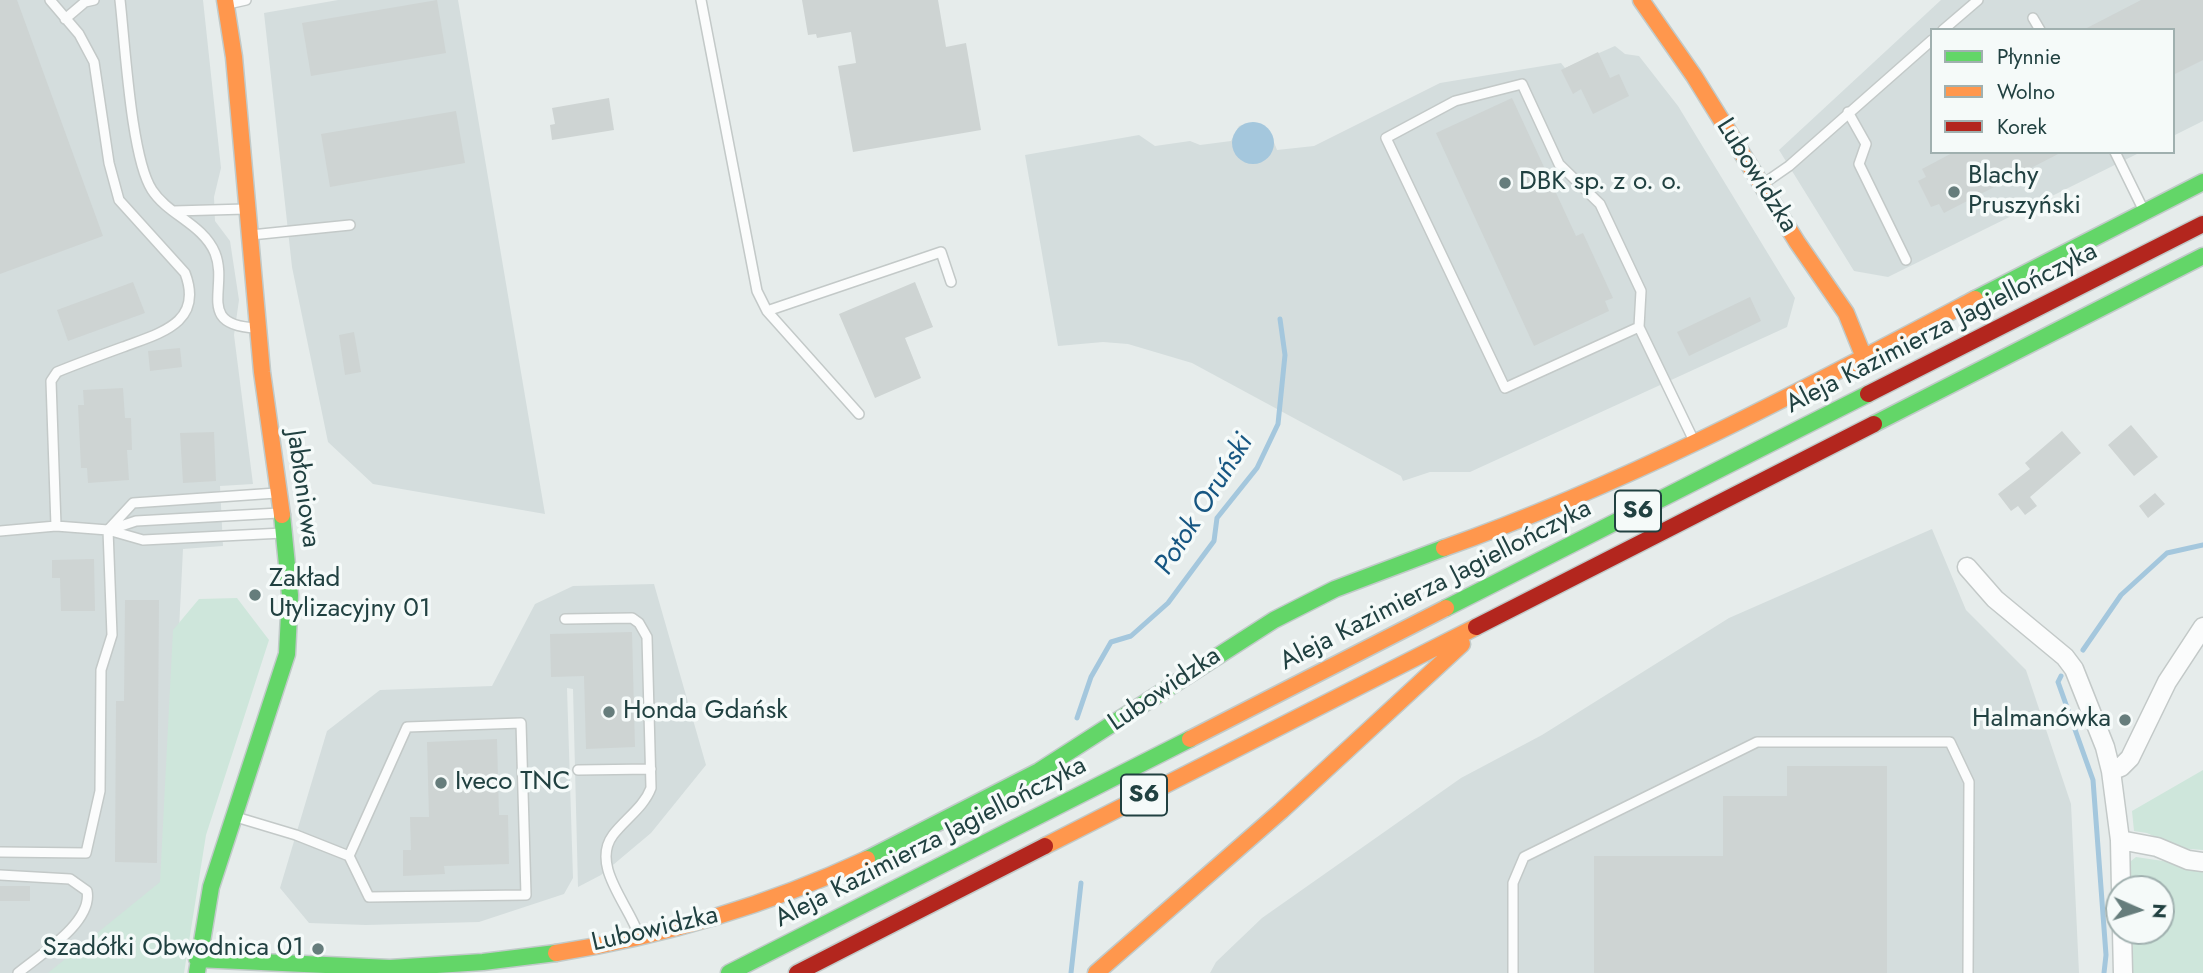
<!DOCTYPE html>
<meta charset="utf-8">
<style>
body{margin:0}
#map{position:relative;width:2203px;height:973px;overflow:hidden;background:#e6eceb;font-family:Jost,sans-serif}
canvas{display:block}
.legend{position:absolute;left:1930px;top:28px;width:245px;height:126px;box-sizing:border-box;background:#f5faf9;border:2px solid #a0b0af;margin:0;padding:9px 12px;list-style:none;font-size:21px;color:#214141}
.legend li{display:flex;align-items:center;gap:14px;height:35px}
.legend b{width:35px;border:2px solid #a0b0af}
.north{position:absolute;left:2105px;top:875px;width:70px;height:70px;box-sizing:border-box;background:#f5faf9;border:2px solid #a0b0af;border-radius:50%;rotate:93deg;font-size:19px;font-weight:700;line-height:28px;text-align:center;color:#214141}
.north::after{content:'';display:block;margin:auto;width:24px;height:32px;background:#667d7c;clip-path:polygon(50% 0,100% 100%,50% 72%,0 100%)}
</style>
<div id="map">
<canvas width="2203" height="973"></canvas>
<ul class="legend">
<li><b style="height:9px;background:#63d668"></b>Płynnie</li>
<li><b style="height:9px;background:#ff974d"></b>Wolno</li>
<li><b style="height:9px;background:#b3261e"></b>Korek</li>
</ul>
<div class="north">N</div>
</div>
<script>
const context = document.querySelector('canvas').getContext('2d');
context.lineJoin = 'round';
function fillPath(path, color) { context.fillStyle = color; context.fill(path, 'evenodd'); }
function stroke(path, color, width, dash) { context.strokeStyle = color; context.lineWidth = width; context.lineCap = dash ? 'butt' : 'round'; context.setLineDash(dash || []); context.stroke(path); }
function drawText(font, color, halo, rows, align = 'center') {
  context.font = font + ' Jost,sans-serif'; context.lineWidth = 7; context.setLineDash([]); context.textBaseline = 'middle'; context.strokeStyle = halo; context.fillStyle = color; for (const [text, x, y, turn = 0] of rows) {
    context.save(); context.translate(x, y); context.rotate((+turn || 0) * Math.PI / 180); context.textAlign = isNaN(turn) ? turn : align; if (halo) context.strokeText(text, 0, 0); context.fillText(text, 0, 0); context.restore();
  }
}
fillPath(new Path2D(`
 M0,0H203L221,168L214,197L215,221L230,241L239,300L234,335L253,484L220,486L223,546L183,549L167,872L170,973H0Z
 M338,0H458L545,514L373,484L328,442L292,267L264,13Z
 M1941,0H2203V121L2173,136V30H1932V152H2141L1888,277L1854,271L1779,150Z
 M1615,46L1625,54L1639,56L1678,106L1795,298L1787,327L1470,472H1430L1403,481L1401,476L1192,363L1128,344L1103,342L1058,346L1025,155L1139,135L1155,146L1190,141L1200,145L1231,141L1239,126L1255,122L1269,130L1277,150L1314,146L1440,83L1561,63L1565,68Z
 M1932,529L1966,610L2026,670L2071,804L2079,973H1210L1216,962L1262,918L1461,778L1542,735L1729,618Z
 M654,584L706,765L651,833L601,875L578,887L573,689L567,688L573,878L564,894L479,922L366,925L309,923L280,888L327,731L380,690L492,686L535,604L573,586Z`), '#d4dddd');
fillPath(new Path2D(`
 M237,598L269,640L206,835L184,973H48L160,882L173,630L199,599Z
 M2203,770V850L2178,848L2147,833L2134,831L2132,811Z
 M2136,857L2203,867V973H2133V931H2161V889H2128L2126,865Z`), '#cee6db');
fillPath(new Path2D(`
 M1232 143a21 21 0 1 1 42 0a21 21 0 1 1-42 0Z`), '#a4c7dd');
stroke(new Path2D(`
 M2083,650L2121,595L2167,553L2203,545
 M2061,676L2058,682L2093,780L2106,955L2104,973
 M1077,718L1091,677L1111,642L1131,636L1168,603L1214,541L1217,518L1257,468L1278,424L1285,355L1280,319
 M1071,973L1081,883`), '#a4c7dd', 5);
fillPath(new Path2D(`
 M0,0H17L103,236L0,274Z
 M437,0L446,53L311,76L302,23Z
 M802,0H938L946,47L966,43L981,130L853,152L838,66L856,63L851,32L817,38L816,34L808,35Z
 M2141,0H2203V60L2173,75V30H2083Z
 M1598,52L1610,78L1619,74L1629,96L1593,114L1581,89L1573,94L1561,70Z
 M609,98L614,130L552,140L550,125L555,124L552,108Z
 M1512,98L1576,236L1583,233L1613,298L1605,301L1609,311L1534,346L1436,133Z
 M456,111L465,163L330,187L321,134Z
 M1954,152H2062L1944,213L1939,204L1931,207L1918,181L1926,177L1922,169Z
 M133,282L145,313L68,341L57,310Z
 M915,282L933,327L905,338L921,378L875,398L839,314Z
 M1750,297L1761,321L1689,356L1677,332Z
 M354,332L361,372L345,375L339,335Z
 M180,348L182,367L150,371L148,351Z
 M123,388L125,418H131L132,450H127L129,480L88,483L87,468H81L78,405H84L83,390Z
 M2131,425L2158,457L2134,476L2108,445Z
 M2062,431L2081,453L2030,497L2037,506L2025,515L2018,506L2011,511L1998,494L2030,469L2025,463Z
 M214,432L216,481L183,483L180,433Z
 M2155,493L2165,504L2148,518L2139,506Z
 M94,559L95,611H61L60,578H52V560Z
 M125,600H159L157,863L115,862L116,701H124Z
 M632,632L635,747L586,749L584,676L551,677L550,634Z
 M497,739L499,815H508L509,864L444,866L445,874L403,876V850H411L410,817H429L427,742Z
 M1787,766H1887V973H1594V856H1723V796H1787Z
 M0,886H30V901H0Z`), '#ced4d3');
const lane = new Path2D(`
 M50,0L79,34L94,62L109,163L119,200L185,273C204,323 160,333 123,347C101,355 79,363 57,372L51,381L56,526
 M120,0C125,43 131,158 152,190C168,215 203,224 215,253C229,288 195,325 256,328
 M701,0L757,291L767,311L859,414
 M228,4L246,0
 M2033,18L2040,30
 M65,19L85,2L94,0
 M1943,30L1978,0
 M1848,112L1866,144L1859,164L1906,260
 M2115,152L2143,209
 M1763,184L1789,166L1932,40
 M174,211L246,209
 M251,235L350,225
 M767,311L941,252L951,282
 M1639,327L1505,388L1386,138L1455,101L1522,84L1559,164L1600,204L1641,291L1639,327L1694,441
 M109,530L136,521L279,513
 M0,531L56,526L108,530L143,540L283,533
 M565,619L632,618L639,623L647,637L651,788C644,807 625,819 613,835C590,866 630,906 639,936
 M578,770L651,769
 M236,817L296,835L349,856L369,897L526,895L521,723L407,727L349,856
 M0,852L86,853L100,791L101,670L112,635L108,530L133,503L276,493
 M0,875L70,879L87,891C93,922 41,954 18,973
 M1513,973V883L1524,857L1757,742H1950L1969,782L1968,973`);
const street = new Path2D(`
 M1967,567L1995,599L2065,657L2074,669L2105,747L2111,771L2120,840L2121,889
 M2111,771L2121,767L2130,758L2167,682L2203,627
 M2120,840L2157,847L2188,860L2203,862
 M2122,931L2123,973`);
const fast = new Path2D(`
 M1975,299L2203,182
 M1874,424L2203,256
 M1446,608L1868,394
 M867,859L1039,771L1274,620L1335,589L1444,548
 M197,959L390,968L483,962L556,953
 M197,972L211,887L287,654L290,595L282,515
 M729,973L1190,739`);
const slow = new Path2D(`
 M225,0L234,57L262,372L282,515
 M1641,0L1694,76L1797,242L1846,313L1863,355
 M1444,548C1629,483 1801,391 1975,299
 M1190,739L1446,608
 M1045,846L1476,627
 M556,953C664,936 768,905 867,859
 M1096,973L1281,811L1462,644`);
const jam = new Path2D(`
 M1868,394L2203,224
 M1476,627L1874,424
 M797,973L1045,846`);
stroke(lane, '#c3c9c8', 12);
stroke(street, '#c3c9c8', 21);
stroke(fast, '#c1cac9', 19);
stroke(slow, '#c1cac9', 19);
stroke(jam, '#c1cac9', 19);
stroke(lane, '#fbfcfc', 9);
stroke(street, '#fbfcfc', 18);
stroke(fast, '#63d668', 16);
stroke(slow, '#ff974d', 16);
stroke(jam, '#b3261e', 16);
for (const [x, y, r, color] of [
 [1505,183,7,"#667d7c"],
 [1954,192,7,"#667d7c"],
 [255,595,7,"#667d7c"],
 [609,712,7,"#667d7c"],
 [2125,720,7,"#667d7c"],
 [441,783,7,"#667d7c"],
 [318,949,7,"#667d7c"]
]) { const dot = new Path2D(); dot.arc(x, y, r, 0, 2 * Math.PI); context.fillStyle = color; context.fill(dot); stroke(dot, '#f5faf9', 2.5); }
for (const [x, y, w] of [
 [1638,511,46],
 [1144,795,46]
]) { const box = new Path2D(); box.roundRect(x - w / 2, y - 20.5, w, 41, 5); context.fillStyle = '#f5faf9'; context.fill(box); stroke(box, '#214141', 2); }
drawText('bold 24px', '#214141', null, [
 ["S6",1638,511],
 ["S6",1144,795]
]);
drawText('26px', '#214141', '#f5faf9', [
 ["Lubowidzka",1756,176,58],
 ["Aleja Kazimierza Jagiellończyka",1942,329,-27],
 ["Jabłoniowa",302,489,82],
 ["Aleja Kazimierza Jagiellończyka",1436,586,-27],
 ["Lubowidzka",1165,690,-34],
 ["Aleja Kazimierza Jagiellończyka",931,843,-27],
 ["Lubowidzka",655,930,-13]
]);
drawText('26px', '#214141', '#f5faf9', [
 ["Blachy",1968,177],
 ["Pruszyński",1968,207],
 ["DBK sp. z o. o.",1519,183],
 ["Zakład",269,580],
 ["Utylizacyjny 01",269,610],
 ["Honda Gdańsk",623,712],
 ["Halmanówka",2111,720,"right"],
 ["Iveco TNC",455,783],
 ["Szadółki Obwodnica 01",304,949,"right"]
], 'left');
drawText('italic 28px', '#165682', '#f5faf9', [
 ["Potok Oruński",1205,505,-58]
]);
</script>
